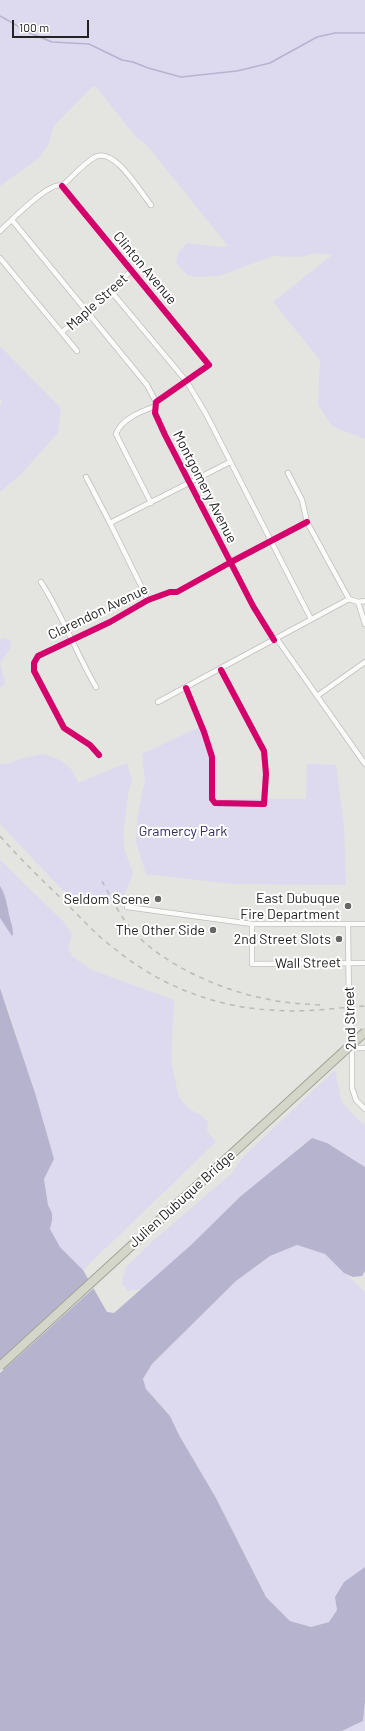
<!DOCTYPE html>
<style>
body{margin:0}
#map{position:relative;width:365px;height:1731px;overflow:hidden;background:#e4e4e1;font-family:Barlow,sans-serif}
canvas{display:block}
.scale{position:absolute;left:12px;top:20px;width:77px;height:18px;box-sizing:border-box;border:2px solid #232422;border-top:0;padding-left:5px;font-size:12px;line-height:14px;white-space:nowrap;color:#232422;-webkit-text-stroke:3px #fff;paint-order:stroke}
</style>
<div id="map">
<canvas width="365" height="1731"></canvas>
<div class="scale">100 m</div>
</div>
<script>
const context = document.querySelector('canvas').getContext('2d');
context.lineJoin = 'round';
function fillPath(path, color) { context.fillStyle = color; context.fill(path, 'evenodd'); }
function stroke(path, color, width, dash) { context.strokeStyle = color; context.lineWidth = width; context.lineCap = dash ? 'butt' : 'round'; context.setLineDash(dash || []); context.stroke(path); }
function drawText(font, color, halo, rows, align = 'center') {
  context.font = font + ' Barlow,sans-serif'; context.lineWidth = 4; context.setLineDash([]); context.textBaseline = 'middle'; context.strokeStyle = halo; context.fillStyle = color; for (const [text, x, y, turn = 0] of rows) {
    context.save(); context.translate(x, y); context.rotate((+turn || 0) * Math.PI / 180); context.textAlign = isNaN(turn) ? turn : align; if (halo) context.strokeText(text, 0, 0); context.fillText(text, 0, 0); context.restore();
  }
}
fillPath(new Path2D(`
 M0,0H365V439L332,426L318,405L320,360L273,302L332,255L318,253L299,257L273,256L219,276L195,277L187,275L176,263L178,253L187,243C197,244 220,248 228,246L145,143L136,137L96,87H93L88,91L53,127L49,144L39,158L0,186Z
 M0,346L61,408L58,433L20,475L0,492V406L2,402L0,398Z
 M4,638L11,641L10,649L0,662L5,684L0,688V639Z
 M206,724L217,758V799H306L307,764L336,765L344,826L346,885L232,884L146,874L136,842L138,814L145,780L142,754Z
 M44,754L62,761L73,771L78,783L127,763L132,780L128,795L123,835L125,851L133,874L121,902L69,897L0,824V764L10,763L23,758Z
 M0,860L63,921L72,934L68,948L73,957L92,970L174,1000L171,1062L179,1097L189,1109L201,1115L208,1122L207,1131L216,1142L83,1270L60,1247L50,1229L52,1220V1213L48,1205L44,1179L54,1159L10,1014L0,988Z
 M335,1070L341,1101L358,1120L365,1125V1167L354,1159L312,1138L301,1146L142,1289L128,1291L122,1284L123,1276L126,1267L154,1240L232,1173L243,1157Z
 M297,1245L325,1254L365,1292V1567L344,1582L335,1597L337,1610L329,1622L311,1627L290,1621L266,1597L216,1498L179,1435L170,1416L146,1389L143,1379L152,1364L236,1281L270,1256Z
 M365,1702V1731H342L363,1721Z`), '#dddaef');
fillPath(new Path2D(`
 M0,886C5,894 6,900 8,909C9,918 13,925 13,934L12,936L0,918Z
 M0,988L36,1096L54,1159L44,1179L48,1205L52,1213V1220L50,1229L60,1247L83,1270L107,1312L114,1313L191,1245L241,1196L312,1138L327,1143L365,1167V1271L362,1276L353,1277L344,1273L325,1254L297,1245L270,1256L236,1281L152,1364L143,1379L146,1389L170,1416L179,1435L216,1498L266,1597L290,1621L311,1627L329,1622L337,1610L335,1597L344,1582L365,1567V1702L363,1721L342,1731H0Z`), '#b6b3cf');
fillPath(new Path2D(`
 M90,1278L95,1287L0,1373V1360Z`), '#e4e4e1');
stroke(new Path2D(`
 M0,16L30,33L52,42L89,44L122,60L133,62L148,68L181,77L237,71L270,63L317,37L335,33H365`), '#b6b3cf', 1.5);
const street = new Path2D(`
 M62,186L209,365L156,402L155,413L165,435L253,606L274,640
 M62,186C72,177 83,164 95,157C115,147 140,192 151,205
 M12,220L147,385L156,402
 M0,231C10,222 50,180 62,186
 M0,258L77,351
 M110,290L187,382L206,414L311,619
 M62,332L86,312L131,271
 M288,473L302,500L307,522L349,599
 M86,477L110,523L148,600
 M151,503L116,434C121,419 142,411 156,406
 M110,523L230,462
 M41,582C63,616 76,653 96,687
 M358,602L365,624
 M277,639L365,764
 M186,688L204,732L212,757V799L215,803L264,804L266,774L264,751L221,670
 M317,696L365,662
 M158,702L349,599L358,602L365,601
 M99,755L90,745L64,728L34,671V663L38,656L110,622L148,600L170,592H177L231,562L307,522
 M127,907L252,924H365
 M252,924V964L365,963
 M348,924L349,1011L352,1041V1088L356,1100L365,1109
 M352,1048H365`);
stroke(street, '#bfc0be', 6);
stroke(street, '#fbfbfa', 4.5);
stroke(new Path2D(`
 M0,836C21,860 44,882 66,903C82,919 97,936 115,949C159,985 214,1007 271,1010C303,1013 334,1008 365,1006
 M102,881C111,898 120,916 133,931C163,965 223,991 267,999C285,1003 303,1004 322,1005`), '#babab8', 1.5, [5, 5]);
const highwayBridge = new Path2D(`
 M0,1366L365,1032`);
stroke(highwayBridge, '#a0a195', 10, []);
stroke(highwayBridge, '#d5d6ca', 8);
stroke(new Path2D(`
 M62,186L209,365L156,402L155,413L165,435L253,606L274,640
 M186,688L204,732L212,757V799L215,803L264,804L266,774L264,751L221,670
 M99,755L90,745L64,728L34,671V663L38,656L110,622L148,600L170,592H177L231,562L307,522`), '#d6006c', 6);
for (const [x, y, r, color] of [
 [158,899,4,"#676765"],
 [348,906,4,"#676765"],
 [213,930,4,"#676765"],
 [339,939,4,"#676765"]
]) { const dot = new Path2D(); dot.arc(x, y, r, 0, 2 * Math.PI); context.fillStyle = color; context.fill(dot); stroke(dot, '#fff', 1.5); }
drawText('14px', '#232422', '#fff', [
 ["Clinton Avenue",145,268,50],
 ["Maple Street",97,302,-42],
 ["Montgomery Avenue",205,487,63],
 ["Clarendon Avenue",98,612,-26],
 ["Wall Street",308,963,-1],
 ["2nd Street",350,1018,-92],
 ["Julien Dubuque Bridge",182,1199,-42]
]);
drawText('14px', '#35295d', '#fff', [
 ["Gramercy Park",183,831]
]);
drawText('14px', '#232422', '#fff', [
 ["East Dubuque",340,898],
 ["Fire Department",340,914],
 ["Seldom Scene",150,899],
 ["The Other Side",205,930],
 ["2nd Street Slots",331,939]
], 'right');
</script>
